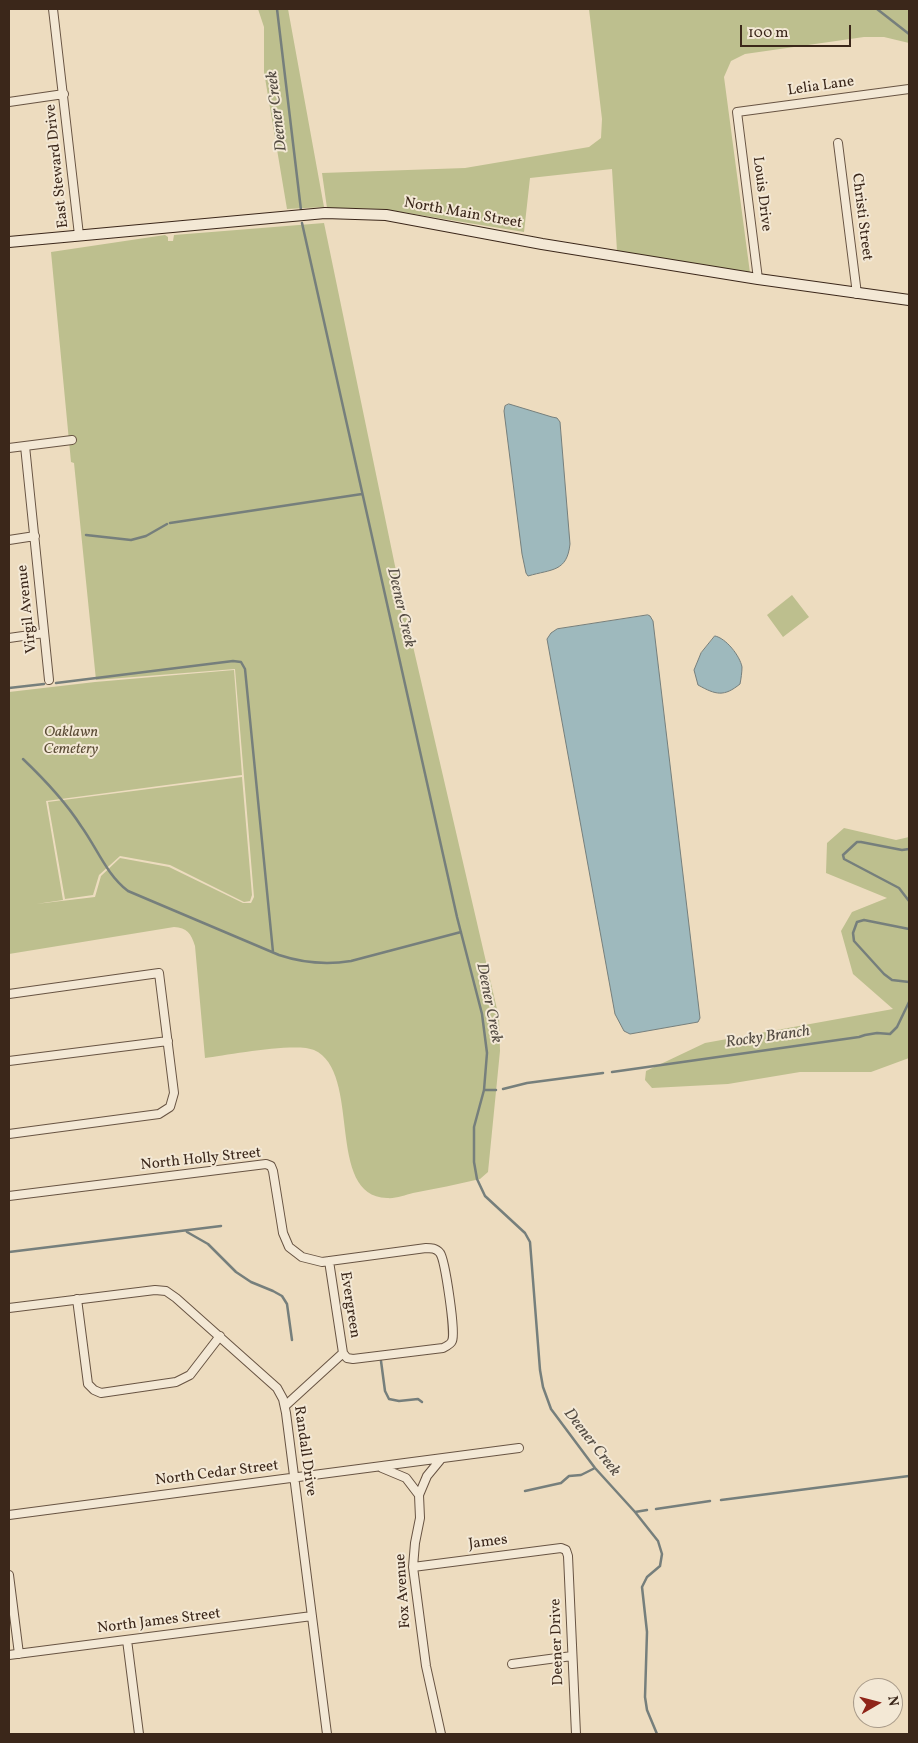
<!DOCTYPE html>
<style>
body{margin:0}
#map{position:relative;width:918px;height:1743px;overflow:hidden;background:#eddcbf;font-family:Vollkorn,serif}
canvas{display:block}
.frame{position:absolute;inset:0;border:10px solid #3b271a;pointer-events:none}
.north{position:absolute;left:853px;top:1678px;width:50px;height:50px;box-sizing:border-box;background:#f3e8d5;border:1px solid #a99b8a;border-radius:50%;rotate:82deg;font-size:14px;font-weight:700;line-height:20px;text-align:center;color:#3b271a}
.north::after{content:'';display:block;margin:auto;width:18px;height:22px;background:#8f2418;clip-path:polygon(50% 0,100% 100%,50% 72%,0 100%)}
.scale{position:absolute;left:740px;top:25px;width:111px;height:22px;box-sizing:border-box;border:2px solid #3b271a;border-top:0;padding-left:6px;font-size:15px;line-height:18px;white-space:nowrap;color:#3b271a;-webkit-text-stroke:4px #f3e8d5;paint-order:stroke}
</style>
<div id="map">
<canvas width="918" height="1743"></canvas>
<div class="frame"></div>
<div class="north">N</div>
<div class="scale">100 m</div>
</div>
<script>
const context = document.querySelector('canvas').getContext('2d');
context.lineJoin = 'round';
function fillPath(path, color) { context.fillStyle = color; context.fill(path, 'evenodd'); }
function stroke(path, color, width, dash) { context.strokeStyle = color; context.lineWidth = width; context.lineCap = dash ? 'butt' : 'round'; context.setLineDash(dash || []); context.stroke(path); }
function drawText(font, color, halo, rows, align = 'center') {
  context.font = font + ' Vollkorn,serif'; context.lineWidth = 4; context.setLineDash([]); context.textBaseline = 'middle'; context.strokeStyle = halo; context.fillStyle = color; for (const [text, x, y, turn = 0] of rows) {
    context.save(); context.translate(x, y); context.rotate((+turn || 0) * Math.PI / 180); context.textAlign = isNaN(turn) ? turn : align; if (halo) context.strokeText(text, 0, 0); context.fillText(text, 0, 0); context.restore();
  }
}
fillPath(new Path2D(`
 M258,9H288L324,207L287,209L264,72V27Z
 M589,9H909V43L884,37H864L745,54L731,61L724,77L750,273L617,251L612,169L530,178L524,232L383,209L327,208L322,173L465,168L589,147L601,138L602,119Z
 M324,223L400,590L499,1018L500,1051L488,1172L480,1179C458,1184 435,1189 413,1193C405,1195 395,1199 387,1198C324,1196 363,1072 314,1050C296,1042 227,1055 205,1058L195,946C191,933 187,928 174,927L9,954V692L95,682L234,670L242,775L46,801L63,900L36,904L95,897L101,876L120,858L169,867L243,903H251L254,897L235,669L96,680L74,463L71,462L51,252L165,235L168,237V241H173L174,235Z
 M792,595L809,617L783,637L767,615Z
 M242,777L252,895L250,901L244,902L170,865L120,856L99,875L93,895L65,899L48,802Z
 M844,828L896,840L909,837V1058L871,1072H800L728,1084L652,1088L645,1080L646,1071L705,1043L716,1041L893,1009L853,974L841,931L852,912L887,898L826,873L827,843Z`), '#bdbf8e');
const water = new Path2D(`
 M509,404L552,417L557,418L560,422L570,544C567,572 552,569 528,576L526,573L522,554L504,411L505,406Z
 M648,615L650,616L653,621L700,1018L698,1022L630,1034L624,1031L615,1014L547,639L551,633L557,629Z
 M715,636C726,638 740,656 742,667C742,672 741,679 740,684C724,697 716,695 698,685L694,670L701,653Z`);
fillPath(water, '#9eb9bd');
stroke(water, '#767f7c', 1);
stroke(new Path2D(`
 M277,9L301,210
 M877,9L909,34
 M302,223L457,917L482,1014L487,1053L484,1090L474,1127V1162L477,1179L485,1196L525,1233L530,1242L540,1370L543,1387L551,1409L595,1468L635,1512L658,1541L662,1554L660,1566L647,1577L642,1587L647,1632L645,1697L647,1710L657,1734
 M170,523L362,494
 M86,535L131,540L146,536L167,524
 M56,683L233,661L241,662L245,669L273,952
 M9,688L44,684
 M23,759C45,780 65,801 81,826C97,848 106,874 128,891L279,955C303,963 326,965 351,961L461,932
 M909,849L902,850L861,842H857L843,855L844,859L899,888L909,901
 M909,929L864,920L857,922L853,933L854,941L884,974L892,980L909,982
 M612,1072L859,1037L865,1035L877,1033L890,1034L897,1027L909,1002
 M503,1089L527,1083L603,1073
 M485,1090H496
 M187,1232L208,1244L236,1272L251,1282L273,1291L282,1296L287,1304L292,1340
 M9,1252L221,1226
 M381,1361L385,1391L389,1399L399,1401L418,1399L422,1402
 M525,1491L561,1483L569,1476L581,1475L595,1468
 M721,1500L909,1476
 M656,1509L710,1501
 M635,1512L647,1510`), '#767f7c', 2.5);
const street = new Path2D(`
 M53,9L79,235
 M9,102L64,94
 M838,143L857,294
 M758,279L737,112L909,89
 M25,446L49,680
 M9,448L72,440
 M9,540L35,536
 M9,638L44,633
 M9,994L159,973L174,1093L170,1107L159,1114L9,1134
 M9,1061L168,1041
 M9,1196L266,1164L271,1166L273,1171L283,1233L289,1247L302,1257L322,1262L426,1248C431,1248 436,1248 440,1253C445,1260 456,1333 452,1341C451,1344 447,1346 443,1348L353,1359L347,1358L343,1353L285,1406
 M329,1261L343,1353
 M77,1299L88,1384L94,1390L101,1393L176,1382L190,1375L220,1336
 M9,1308L155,1290L166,1291L176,1298L277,1388L283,1399L286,1413L327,1734
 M382,1468L406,1478L419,1495L420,1518L415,1543L413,1567L426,1666L441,1734
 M419,1495L427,1476L441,1459
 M9,1515L519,1448
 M413,1567L561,1548L566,1550L568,1556L576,1734
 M9,1575L19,1654
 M127,1640L139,1734
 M9,1655L312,1616
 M512,1664L572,1656`);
const secondary = new Path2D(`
 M9,242L325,213L386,215L542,244L758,279L909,300`);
stroke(street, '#685443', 10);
stroke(secondary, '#3b271a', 12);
stroke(street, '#f3e8d5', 8);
stroke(secondary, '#f3e8d5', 10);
drawText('15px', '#3b271a', '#f3e8d5', [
 ["Lelia Lane",821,87,-8],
 ["East Steward Drive",58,166,-96],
 ["Louis Drive",761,194,83],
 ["North Main Street",463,214,10],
 ["Christi Street",861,217,83],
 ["Virgil Avenue",28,609,-96],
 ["North Holly Street",201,1160,-6],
 ["Evergreen",349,1305,81],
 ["Randall Drive",304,1451,82],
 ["North Cedar Street",217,1474,-7],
 ["James",488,1543,-7],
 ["Fox Avenue",404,1591,-94],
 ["North James Street",159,1622,-7],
 ["Deener Drive",558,1642,-92]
]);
drawText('italic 15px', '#5c4d37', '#f3e8d5', [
 ["Oaklawn",71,733],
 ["Cemetery",71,750]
]);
drawText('italic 16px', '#544c43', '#f3e8d5', [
 ["Deener Creek",278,111,-97],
 ["Deener Creek",400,608,77],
 ["Deener Creek",488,1003,79],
 ["Rocky Branch",768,1038,-8],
 ["Deener Creek",591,1443,52]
]);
</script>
